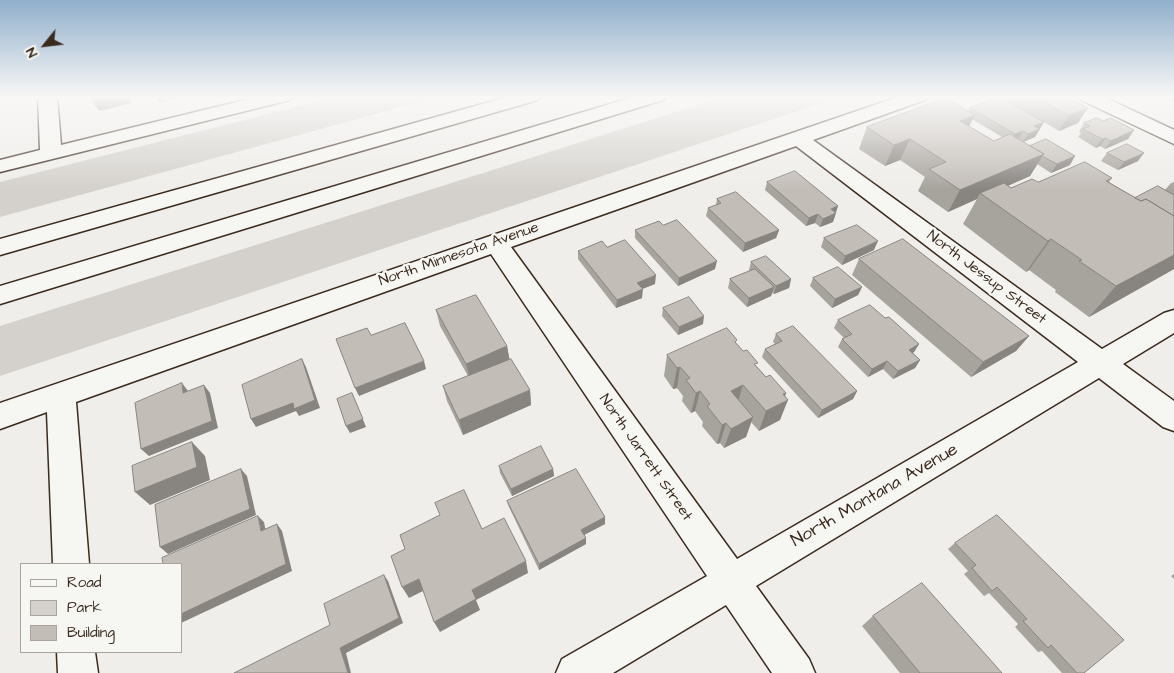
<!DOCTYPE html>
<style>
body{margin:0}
#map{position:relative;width:1174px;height:673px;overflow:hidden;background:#efeeea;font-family:"Architects Daughter",sans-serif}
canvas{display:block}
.legend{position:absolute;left:20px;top:563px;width:162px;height:90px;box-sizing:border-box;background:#f6f6f2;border:1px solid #aba49d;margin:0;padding:6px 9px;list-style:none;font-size:15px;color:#3b2a1e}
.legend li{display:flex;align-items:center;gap:10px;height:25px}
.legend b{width:25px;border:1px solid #aba49d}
.north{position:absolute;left:20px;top:20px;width:50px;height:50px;-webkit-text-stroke:4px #f6f6f2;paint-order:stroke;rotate:241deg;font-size:14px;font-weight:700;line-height:20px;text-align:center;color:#3b2a1e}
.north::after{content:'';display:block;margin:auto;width:18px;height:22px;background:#3b2a1e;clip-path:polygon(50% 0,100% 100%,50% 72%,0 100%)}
</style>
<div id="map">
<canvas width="1174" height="673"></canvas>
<ul class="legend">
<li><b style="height:6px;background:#f6f6f2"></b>Road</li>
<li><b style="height:14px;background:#d4d1cc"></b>Park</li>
<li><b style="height:14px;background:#c2bdb7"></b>Building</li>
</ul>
<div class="north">N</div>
</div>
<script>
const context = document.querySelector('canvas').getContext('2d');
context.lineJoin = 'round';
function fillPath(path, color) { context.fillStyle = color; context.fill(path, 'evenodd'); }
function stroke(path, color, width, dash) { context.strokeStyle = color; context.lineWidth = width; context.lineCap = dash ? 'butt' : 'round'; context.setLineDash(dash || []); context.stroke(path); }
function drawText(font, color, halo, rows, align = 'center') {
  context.font = font + ' "Architects Daughter",sans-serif'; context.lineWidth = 5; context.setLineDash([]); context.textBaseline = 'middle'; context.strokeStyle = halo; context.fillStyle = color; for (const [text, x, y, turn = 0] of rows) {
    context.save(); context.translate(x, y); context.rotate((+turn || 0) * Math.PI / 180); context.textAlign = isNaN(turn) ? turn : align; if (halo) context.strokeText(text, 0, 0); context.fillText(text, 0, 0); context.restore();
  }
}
fillPath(new Path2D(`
 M339,96H441L0,217V182Z
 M726,96H843L0,376V326Z`), '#d4d1cc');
const minor = new Path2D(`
 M38,96H57L61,145L261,96H293L290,100L0,172V160L40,150Z
 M901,96H928L925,100L813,140L1102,349L1164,313L1174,310V333L1123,364L1174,401V431L1163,427L1099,378L756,586L809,659L815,673H772L726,605L613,673H556L562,659L707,576L491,254L76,402L89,564H53L47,412L0,429V403ZM796,146L1078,362L737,559L511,247Z
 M1078,96H1102L1174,130V144L1081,100Z
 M57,652H95L98,673H58Z`);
const motorway = new Path2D(`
 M511,96H541L538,100L0,255V239Z
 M637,96H666L663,100L0,304V286Z`);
stroke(minor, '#3b2a1e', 3);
stroke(motorway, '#3b2a1e', 3);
fillPath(minor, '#f6f6f2');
fillPath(motorway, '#f6f6f2');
fillPath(new Path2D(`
 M1008,96H1065L1078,123L1059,131L1044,122L1035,137L1023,142L1030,146L1070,165L1051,173L1037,164L1030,176L1008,186L1011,188L1038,182L1112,178L1109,182L1135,198L1165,190L1171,183L1174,182V269L1089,317L1055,292L1056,290L1029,270L1026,272L963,224L977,199L948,212L918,191L925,177L900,160L885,166L859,149L867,127L968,111L970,108L1005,101ZM972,119L1002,137L994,141L969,126Z
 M1162,96H1174V102Z
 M1103,121L1134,130L1128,139L1105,149L1100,146L1096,148L1078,137L1081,133L1079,132L1084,123Z
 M1107,153L1138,161L1118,170L1101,161Z
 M767,182L836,213L833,222L820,227L815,223L806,226L765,190Z
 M717,199L779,230L776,238L743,252L706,216L708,208L716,205Z
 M663,225L715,269L678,286L635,238V230Z
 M824,238L874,250L842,265L821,247Z
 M607,247L655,284L642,289V298L616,308L578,259V251Z
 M859,259L1029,336L1016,351L971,377L852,275Z
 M751,262L791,279L789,288L774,294L772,293L771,296L747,307L728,288L730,279L750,271L749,270Z
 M813,278L862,287L858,295L832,308L810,286Z
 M663,308L703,324L678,335L662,316Z
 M436,310L507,346L509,359L530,390L531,405L463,435L447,401L443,386L468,376L440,326Z
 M885,318L919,344L914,352L913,353L920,360L915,368L893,379L883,369L868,377L838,347L842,339L844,338L834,328L838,320Z
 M776,334L857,391L853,399L818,418L762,357L765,349L775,344L773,342Z
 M737,344L766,377L786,393L780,420L759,431L751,422L746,437L724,448L720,443L717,444L702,426L703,422L695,411L691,413L682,401L683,396L677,388L673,389L664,376L667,355Z
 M499,466L553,469L554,476L512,496L500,473Z
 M507,501L605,517V524L584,535L586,538V544L539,570L509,507Z
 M955,543L1084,673H1062L1042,651L1038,652L1015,627L1018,624L989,593L984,596L964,574L968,571L948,549Z
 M1174,574V579L1171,576Z
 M873,616L1002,673H900L862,626Z`), '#a7a39d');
fillPath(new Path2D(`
 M89,96H130L132,103L99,111Z
 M155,96H189L159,103Z
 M1088,108L1078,123L1059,131L1069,115Z
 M975,115L964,136L960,121Z
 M1044,122L1035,137L1023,142L1028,134L1034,126Z
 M1134,130L1128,139L1105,149L1111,141Z
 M1023,131L1018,139L1010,142L1015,134Z
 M1106,138L1100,146L1096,148L1102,139Z
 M910,139L900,160L885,166L894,145Z
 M1144,153L1138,161L1118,170L1124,162Z
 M1044,154L1030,176L984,196L980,193L977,199L948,212L960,190Z
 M1075,156L1070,165L1051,173L1057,164Z
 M838,206L833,222L820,227L823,219L831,209Z
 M818,214L815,223L806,226L809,218Z
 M779,230L776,238L743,252L745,243Z
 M1051,239L1029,270L1026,272L1048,241Z
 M878,241L874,250L842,265L845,256Z
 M1174,255V269L1089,317L1116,286Z
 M717,261L715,269L678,286L679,278Z
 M656,275L655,284L637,291V283Z
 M791,279L789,288L774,294L776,286Z
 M774,287L771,296L747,307L749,298Z
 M862,287L858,295L832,308L835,299Z
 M643,289L642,298L616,308L617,300Z
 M704,316L703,324L678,335L679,327Z
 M1029,336L1016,351L971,377L983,362Z
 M919,344L914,352L904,358L909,350Z
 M507,346L510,362L470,379L466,364Z
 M302,359L306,367L320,408L299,416L296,411L256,427L251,419Z
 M920,360L915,368L893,379L898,371Z
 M424,361L426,369L359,396L355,388Z
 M887,361L883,369L868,377L872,369Z
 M680,367L677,388L673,389L677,368Z
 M182,383L188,391L183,393Z
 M204,385L210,393L218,428L149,456L141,449Z
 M743,385L737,405L731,391Z
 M530,390L531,405L463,435L459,420Z
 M700,391L695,411L691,413L696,393Z
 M857,391L853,399L818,418L822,410Z
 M352,393L366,427L350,433L346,426Z
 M786,393L782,403L788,400L780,420L759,431L766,411L783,394Z
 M753,417L746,437L724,448L731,429Z
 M726,423L720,443L717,444L722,425Z
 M192,442L205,456L210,480L150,505L135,492Z
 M241,469L247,476L256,515L168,554L160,547Z
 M553,469L554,476L512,496L511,489Z
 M258,516L264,522L267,538L261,531Z
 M605,517V524L582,536L581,530Z
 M277,524L282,531L292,571L181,623V614Z
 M586,538V544L539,570V564Z
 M526,561L528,573L476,600L480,610L440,632L434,622L472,590Z
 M384,575L388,581L403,623L346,653L351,673H348L340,648Z
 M419,579L425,590L409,598L402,587Z`), '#888480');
const building = new Path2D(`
 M1033,96H1065L1088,108L1069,115Z
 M999,97L1044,122L1034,126L1040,129L1028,134L1023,131L1015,134L970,108Z
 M946,98L975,115L960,121L994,141L1010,134L1044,154L960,190L929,169L946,162L910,139L894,145L867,127Z
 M1097,118L1103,121L1111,118L1134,130L1111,141L1106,138L1102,139L1083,129L1090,126L1084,123Z
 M1046,139L1075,156L1057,164L1042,156L1044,154L1030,146Z
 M1127,144L1144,153L1124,162L1107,153Z
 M1085,162L1112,178L1106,181L1141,201L1146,199L1174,216V255L1116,286L1079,261L1082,260L1051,239L1048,241L980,193L1004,183L1011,188L1032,179L1038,182Z
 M795,171L838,206L831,209L836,213L823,219L818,214L809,218L767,182Z
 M1158,186L1174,195V216L1146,199L1141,201L1135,198Z
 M736,192L779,230L745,243L708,208L721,203L717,199Z
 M677,220L717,261L679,278L635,230L659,221L663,225Z
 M857,225L878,241L845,256L824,238Z
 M903,239L1029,336L983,362L859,259Z
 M625,240L656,275L637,283L643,289L617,300L578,251L602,241L607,247Z
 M766,256L791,279L776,286L751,262Z
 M838,267L862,287L835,299L813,278Z
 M755,269L774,287L749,298L730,279Z
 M476,295L507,346L466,364L436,310Z
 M689,297L704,316L679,327L663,308Z
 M870,305L885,318L889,317L919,344L909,350L920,360L898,371L887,361L872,369L842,339L852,334L838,320Z
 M405,323L424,361L355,388L336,339L367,328L371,335Z
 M793,326L857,391L822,410L765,349L782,341L776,334Z
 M727,328L737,340L735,342L743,351L747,350L758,363L754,364L766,377L770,375L786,393L783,394L788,400L766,411L743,385L731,391L753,417L731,429L726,423L722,425L707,406L710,404L700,391L696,393L686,380L690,378L680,367L677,368L667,355Z
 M302,359L315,400L294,409L293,403L251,419L242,385Z
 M511,359L530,390L459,420L443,386Z
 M182,383L183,393L204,385L212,421L141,449L135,403Z
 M352,393L363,419L346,426L337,399Z
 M192,442L197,467L135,492L132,466Z
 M541,446L553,469L511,489L499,466Z
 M241,469L250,509L160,547L155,505Z
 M576,469L605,517L581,530L586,538L539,564L507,501Z
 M464,490L482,529L504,518L526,561L472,590L476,599L434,622L419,579L402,587L391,556L405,549L400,535L440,515L435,503Z
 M997,515L1124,640L1084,673H1077L1051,645L1048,648L1023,621L1027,619L997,587L992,591L972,568L976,565L955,543Z
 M258,516L261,531L277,524L286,564L181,614V564H163L162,558Z
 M384,575L399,618L340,648L348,673H234L330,625L324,604Z
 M922,583L1002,673H920L873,616Z`);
fillPath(building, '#c2bdb7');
stroke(building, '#888480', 1);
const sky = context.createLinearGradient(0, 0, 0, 190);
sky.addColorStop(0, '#91afcc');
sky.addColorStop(0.51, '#f8f7f6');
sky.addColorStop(1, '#f8f7f600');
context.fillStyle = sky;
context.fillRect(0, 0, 1174, 190);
drawText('15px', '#3b2a1e', '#f6f6f2', [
 ["North Minnesota Avenue",459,255,-19],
 ["North Jessup Street",986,278,37],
 ["North Jarrett Street",645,458,55]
]);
drawText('18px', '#3b2a1e', '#f6f6f2', [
 ["North Montana Avenue",875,496,-30]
]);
</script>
